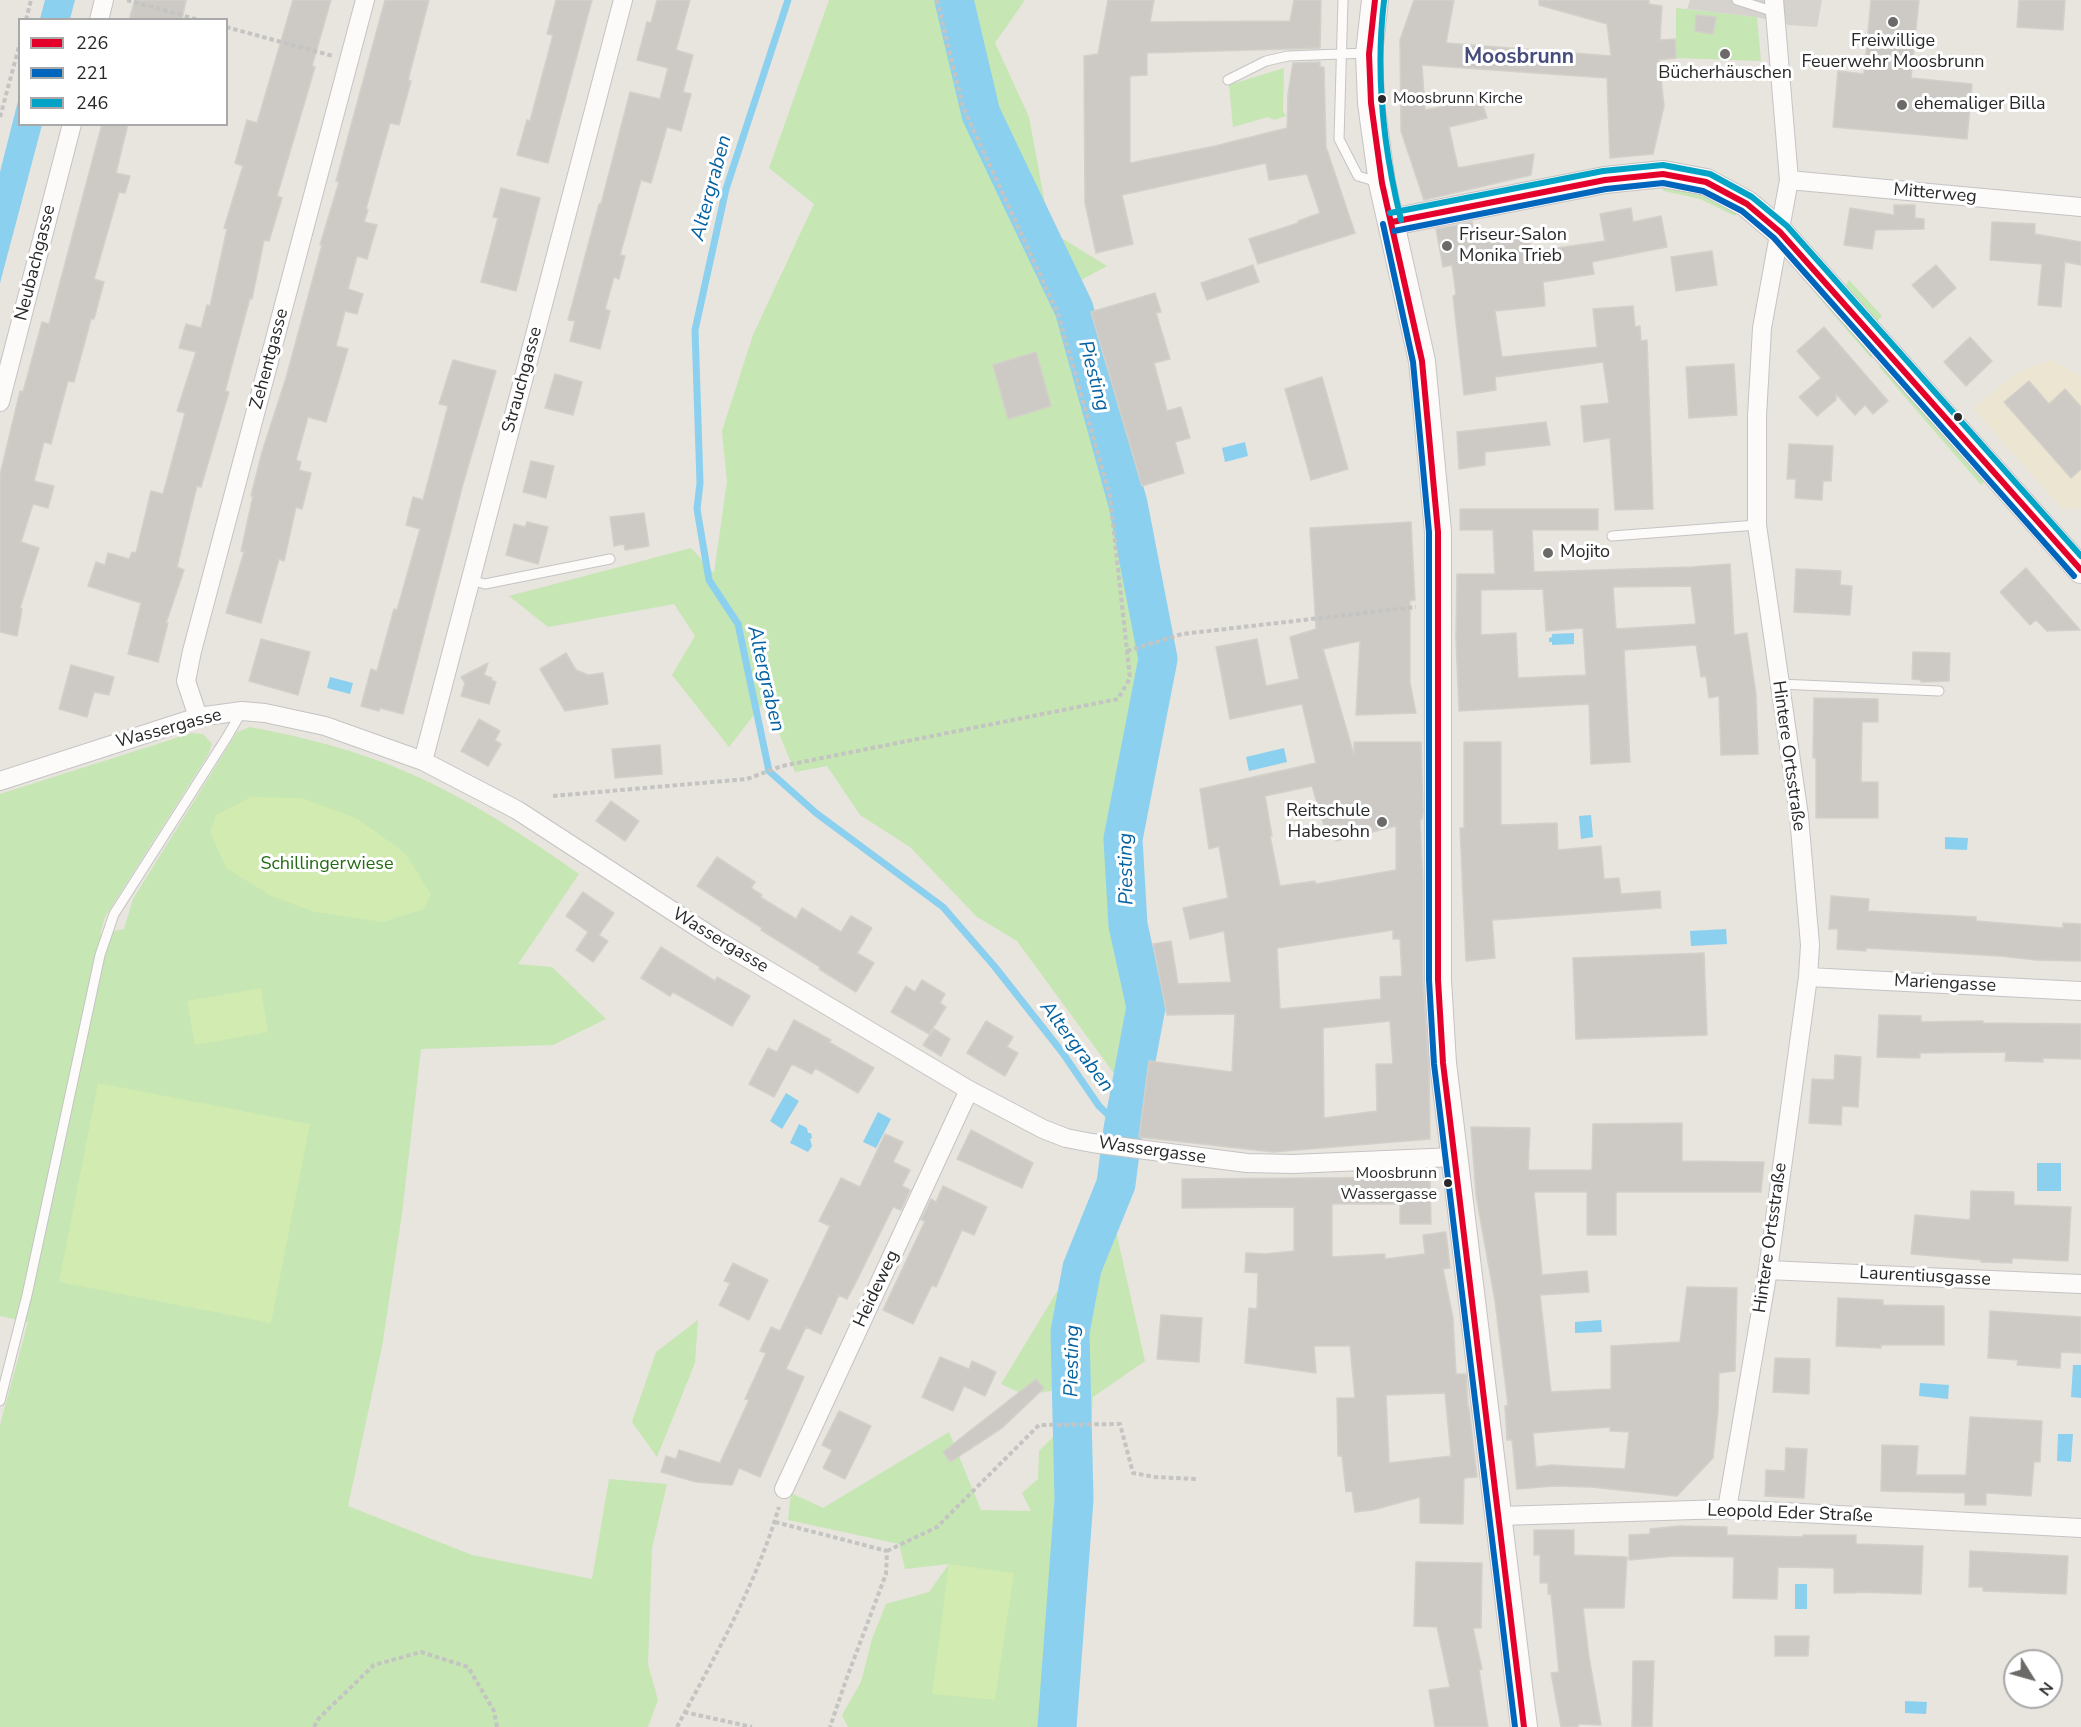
<!DOCTYPE html>
<meta charset="utf-8">
<style>
body{margin:0}
#map{position:relative;width:2081px;height:1727px;overflow:hidden;background:#e8e4de;font-family:"Nunito Sans",sans-serif}
canvas{display:block}
.legend{position:absolute;left:18px;top:18px;width:210px;height:108px;box-sizing:border-box;background:#fff;border:2px solid #a9a9a9;margin:0;padding:8px 10px;list-style:none;font-size:18px;color:#292929}
.legend li{display:flex;align-items:center;gap:12px;height:30px}
.legend b{width:30px;border:2px solid #a9a9a9}
.north{position:absolute;left:2003px;top:1649px;width:60px;height:60px;box-sizing:border-box;background:#fff;border:2px solid #a9a9a9;border-radius:50%;rotate:127deg;font-size:16px;font-weight:700;line-height:24px;text-align:center;color:#292929}
.north::after{content:'';display:block;margin:auto;width:21px;height:27px;background:#6c6a68;clip-path:polygon(50% 0,100% 100%,50% 72%,0 100%)}
</style>
<div id="map">
<canvas width="2081" height="1727"></canvas>
<ul class="legend">
<li><b style="height:8px;background:#e4002b"></b>226</li>
<li><b style="height:8px;background:#0065bd"></b>221</li>
<li><b style="height:8px;background:#02a3c6"></b>246</li>
</ul>
<div class="north">N</div>
</div>
<script>
const context = document.querySelector('canvas').getContext('2d');
context.lineJoin = 'round';
function fillPath(path, color) { context.fillStyle = color; context.fill(path, 'evenodd'); }
function stroke(path, color, width, dash) { context.strokeStyle = color; context.lineWidth = width; context.lineCap = dash ? 'butt' : 'round'; context.setLineDash(dash || []); context.stroke(path); }
function drawText(font, color, halo, rows, align = 'center') {
  context.font = font + ' "Nunito Sans",sans-serif'; context.lineWidth = 6; context.setLineDash([]); context.textBaseline = 'middle'; context.strokeStyle = halo; context.fillStyle = color; for (const [text, x, y, turn = 0] of rows) {
    context.save(); context.translate(x, y); context.rotate((+turn || 0) * Math.PI / 180); context.textAlign = isNaN(turn) ? turn : align; if (halo) context.strokeText(text, 0, 0); context.fillText(text, 0, 0); context.restore();
  }
}
fillPath(new Path2D(`
 M2051,360L2081,376V508L2062,509L1973,408L2020,371Z`), '#ece5d1');
fillPath(new Path2D(`
 M829,0H1025L995,43L1029,117L1050,231L1107,266L1072,285L1081,316L1065,319L1113,484L1119,518L1127,517L1146,658L1126,774L1110,849L1134,1013L1121,1083L1017,941L977,917L910,847L860,815L827,766L795,772L780,736L768,697L729,747L672,675L695,636L674,604L548,627L509,596L691,548L714,573L727,482L722,431L753,335L814,204L769,168Z
 M1676,8L1757,17L1761,61L1676,58Z
 M1284,68L1283,111L1286,116L1274,120L1268,117L1233,127L1229,85Z
 M1661,187L1706,196L1739,211L1735,216L1700,199L1664,191Z
 M1801,271L1875,354L1871,358L1799,274Z
 M1849,280L1882,316L1877,321L1845,286Z
 M1883,364L1987,479L1981,485L1879,367Z
 M250,727C304,737 359,751 409,773C469,799 525,836 579,874L518,964L552,967L606,1019L553,1045L421,1049L402,1214L382,1347L348,1506L472,1555L592,1579L609,1479L667,1484L652,1548L648,1664L658,1700L648,1727H0V1425L28,1322L0,1316V794L192,733L203,734L212,744L208,755L105,917L100,934L124,929L133,899L237,732Z
 M1110,1204L1145,1361L1093,1397L1066,1727H848L842,1715L861,1682L872,1639L886,1604L929,1592L949,1564L905,1569L899,1544L788,1520L791,1493L823,1508L949,1432L981,1510L1031,1511L1022,1493L1038,1479L1039,1451L1060,1430L1056,1390L1025,1395L1001,1384Z
 M698,1320L695,1363L657,1457L632,1422L656,1352Z`), '#c6e6b4');
fillPath(new Path2D(`
 M251,797L302,798L358,819L405,853L431,894L424,909L383,922L315,912L271,896L226,868L210,832L216,815Z
 M261,988L268,1032L195,1045L187,1001Z
 M98,1083L310,1124L271,1323L59,1282Z
 M949,1564L1014,1573L995,1700L932,1694Z`), '#d1ebb1');
fillPath(new Path2D(`
 M1690,0H1822L1817,27L1789,25L1757,17L1687,9Z`), '#d6d2cd');
fillPath(new Path2D(`
 M45,0H75L70,19H40Z
 M19,97L20,124L42,125L0,283V172Z
 M1245,442L1248,456L1225,462L1222,448Z
 M1574,633V644L1552,645V642H1549V638L1552,637V634Z
 M330,677L353,683L350,694L327,688Z
 M1284,748L1287,762L1249,771L1246,757Z
 M1591,815L1593,837L1581,839L1579,816Z
 M1945,837L1968,838L1967,850L1945,849Z
 M1726,929L1727,944L1691,946L1690,931Z
 M786,1093L799,1101L782,1129L770,1121Z
 M878,1112L891,1119L876,1148L863,1142Z
 M799,1124L807,1128L808,1133H811L812,1138L810,1139L812,1146L808,1152L790,1143Z
 M2037,1163H2061V1191H2037Z
 M1601,1320L1602,1332L1575,1333V1322Z
 M2073,1365H2081V1398L2071,1397Z
 M1920,1383L1949,1385L1948,1399L1919,1396Z
 M2058,1434H2073L2071,1462L2057,1461Z
 M1795,1584H1807V1609H1795Z
 M1905,1701L1927,1702L1926,1714L1905,1713Z`), '#8cd0f0');
stroke(new Path2D(`
 M788,0L726,189L695,330L700,483L697,509L709,580L738,624L769,771L816,813L943,907L995,967L1062,1052L1099,1106L1123,1129`), '#8cd0f0', 7);
stroke(new Path2D(`
 M954,0L981,114L1074,309L1128,504L1158,659L1123,839L1128,925L1146,1007L1123,1129L1116,1184L1082,1268L1070,1332L1074,1499L1057,1727`), '#8cd0f0', 39);
const building = new Path2D(`
 M135,0H186L182,20H129Z
 M293,0H331L312,66L315,67L277,196L282,198L269,241L264,240L252,299L250,298L225,391L229,392L201,487L197,486L177,567L184,570L166,623H168L158,662L128,654L141,603L88,586L96,562L105,565L108,553L129,559L132,552L136,553L151,491L163,494L185,413L177,411L196,352L179,348L186,324L201,328L207,305L210,306L227,229L224,228L243,166L235,163L247,120L257,123Z
 M385,0H429L408,80L411,81L399,125L390,123L366,209L368,210L364,222L377,225L367,259L357,256L348,289L363,294L357,314L345,311L336,346L348,349L326,422L308,417L296,460L301,462L299,470L311,473L302,509L296,507L284,561L279,559L261,623L226,613L244,552L241,551L253,496H251L262,452L286,378L322,245H320L339,182L336,181Z
 M556,0H592L548,163L517,155L527,120L530,121L553,35L547,34Z
 M657,0H690L676,50L693,55L683,92L691,94L681,131L667,127L651,183L641,180L620,255L625,256L619,279L614,277L605,309L610,311L600,349L570,341L575,321L568,320L599,204H601L630,92L660,99L668,68L637,60L647,22L651,23Z
 M1108,0H1154L1150,22L1290,21L1294,0H1321L1320,48L1147,53V75L1130,76V163L1215,146L1287,128L1288,94L1293,63L1320,62V67H1324L1326,147L1355,233L1258,264L1249,239L1298,223V221L1320,213L1307,174L1269,180L1266,163L1122,195L1133,244L1096,253L1085,203L1084,56L1098,54Z
 M1414,0H1454L1446,43L1611,56L1607,24L1539,5V0H1649V4L1662,6L1660,40L1675,39L1676,58L1659,60L1664,106L1653,154L1610,158L1607,78L1422,65L1425,110L1481,99L1487,118L1449,127L1458,168L1534,154L1531,175L1424,200L1401,131L1400,40Z
 M1871,0H1919L1911,78L1972,84L1967,139L1833,127L1838,71L1864,74Z
 M2019,0H2065L2063,30L2017,27Z
 M1696,15L1716,17L1713,34L1695,31Z
 M102,124H128L116,173L130,176L125,193L119,192L94,279L104,282L94,319H91L74,382L68,381L51,444L44,442L34,481L54,486L48,508L33,504L21,542L39,548L20,608L22,609L17,636L0,632V475L20,391L23,392L42,322L49,324Z
 M501,188L540,198L516,291L481,282L498,218L493,217Z
 M1894,205H1915V218L1924,219V229L1875,230L1872,249L1844,245L1850,208L1894,215Z
 M1631,208L1633,222L1661,216L1667,247L1592,262L1594,274L1543,282L1545,306L1495,311L1502,357L1597,347L1593,309L1633,306L1635,327L1640,326L1641,341L1647,340L1653,509L1615,510L1610,438L1584,442L1581,406L1609,403L1603,362L1495,377L1496,390L1464,395L1453,296L1456,294L1452,265L1443,267L1436,229L1472,222L1476,242L1528,231L1531,252L1605,241L1600,214Z
 M1992,222L2035,224V234L2081,242V265L2065,262L2061,307L2038,305L2042,264L1990,260Z
 M1712,251L1717,285L1676,291L1671,257Z
 M1253,265L1259,282L1207,300L1201,283Z
 M1936,265L1956,288L1933,308L1912,285Z
 M1155,293L1161,312L1156,313L1170,359L1154,363L1167,411L1181,407L1190,438L1175,442L1184,473L1142,486L1091,312Z
 M1824,327L1888,401L1873,414L1865,405L1855,415L1836,394V400L1817,416L1799,397L1821,378L1797,351Z
 M1970,337L1992,361L1966,386L1944,362Z
 M1036,352L1051,406L1008,419L993,365Z
 M453,360L496,371L463,484L403,714L380,708L379,711L361,706L371,669L377,671L394,609L397,610L420,529L406,525L413,497L423,500L448,406L439,404Z
 M1734,364L1737,415L1689,418L1686,367Z
 M555,374L582,382L573,415L545,408Z
 M1322,377L1348,469L1311,480L1285,389Z
 M2029,381L2049,404L2065,389L2081,407V469L2071,478L2004,402Z
 M1546,422L1550,445L1485,452V465L1459,469L1457,432Z
 M1789,444L1833,446L1831,481H1823L1822,500L1795,498L1796,479H1787Z
 M531,461L554,466L546,498L523,492Z
 M1460,509H1598V530H1532L1534,572L1691,567L1730,564L1734,635L1747,633L1756,694L1758,754L1721,755L1719,696L1709,698L1706,676L1701,677L1696,645L1624,650L1630,762L1591,764L1589,704L1459,711L1456,638L1457,574H1495L1493,530H1460ZM1691,586L1696,624L1616,629L1613,587ZM1543,589L1546,631L1583,628L1586,675L1518,678L1516,633L1481,635V590Z
 M644,513L649,546L625,550L624,544L614,546L610,517Z
 M527,522L548,527L538,564L506,555L514,524L525,527Z
 M1411,522L1415,600L1410,601V683L1416,713L1356,715L1360,641L1323,649L1354,755V742H1421L1423,812L1422,819L1420,820L1423,884V981L1429,1070L1430,1139L1273,1152L1139,1137L1149,1061L1232,1072L1235,1014L1167,1015L1153,944L1171,941L1178,984L1231,982L1224,931L1190,939L1183,908L1228,898L1219,846L1209,849L1200,789L1316,763L1302,704L1230,719L1216,647L1257,639L1266,686L1299,679L1290,637L1316,629L1310,528ZM1312,786L1325,829L1342,824L1336,841L1396,826V870L1316,884L1315,881L1280,886L1270,836H1272L1265,796ZM1393,930V939H1400L1402,976L1380,977L1381,999L1280,1009L1277,948ZM1390,1021L1393,1064H1376L1377,1111L1324,1118L1323,1028Z
 M2026,568L2080,630L2047,631L2036,620L2030,625L2000,592Z
 M1796,569L1841,571L1840,585L1852,586L1850,615L1794,612Z
 M261,639L310,652L298,695L249,681Z
 M1913,652L1950,653L1949,681L1921,682V680L1912,679Z
 M566,653L576,670L588,675L603,673L608,704L565,711L540,669Z
 M488,663L484,675L492,678L491,680L496,682L489,704L461,696L465,683L461,677Z
 M71,665L114,677L109,695L94,692L87,717L59,709Z
 M1814,698L1878,699V722H1862L1861,782H1878V818H1816V758H1813Z
 M479,719L500,731L495,740L501,744L488,766L461,751Z
 M1464,742H1501V825L1557,823L1558,850L1601,846L1604,879L1619,878L1621,894L1660,891L1661,908L1492,920L1495,958L1466,961L1460,828H1464Z
 M660,745L662,774L615,778L612,749Z
 M611,801L639,821L625,841L596,821Z
 M717,857L755,882L751,888L762,895L760,897L796,919L802,908L841,932L851,916L872,928L857,953L874,963L856,992L819,969L820,967L761,930L762,928L697,886Z
 M583,892L614,913L599,935L608,941L593,962L576,950L588,932L566,916Z
 M1831,896L1869,899L1868,911L1976,917V921L2063,928V923L2081,924V961L2036,960L2000,956L1866,948V951L1837,949L1838,929H1829Z
 M661,947L715,981L717,977L750,996L732,1026L673,992L670,996L641,978Z
 M1704,953L1707,1035L1576,1039L1573,958Z
 M922,980L945,994L940,1003L946,1007L929,1034L891,1012L906,986L915,992Z
 M1879,1015L1921,1016V1022L1983,1021V1023L2081,1024V1059L2043,1058V1062L2005,1061L2006,1052L1920,1053V1058L1877,1057Z
 M794,1020L831,1040L829,1042L874,1068L858,1093L815,1068L812,1074L792,1064L774,1097L749,1084L768,1048L777,1052Z
 M986,1021L1013,1037L1007,1047L1018,1053L1005,1076L967,1053Z
 M934,1029L950,1039L941,1056L923,1045Z
 M1835,1055L1861,1057L1858,1107L1842,1106L1841,1125L1809,1123L1812,1079L1834,1080Z
 M1682,1123V1161L1764,1162L1761,1192H1616V1235H1587V1192H1534L1542,1275L1587,1271L1589,1292L1540,1295L1551,1392L1611,1389V1346L1680,1342L1687,1287L1737,1288L1735,1371L1719,1373L1718,1411L1713,1458L1677,1496L1591,1487L1554,1486L1517,1489L1512,1440H1507L1505,1406L1508,1405L1495,1301L1476,1195L1471,1127L1530,1128L1528,1170H1592L1593,1124ZM1610,1427V1431L1629,1432L1625,1469L1551,1465L1536,1467L1533,1433Z
 M971,1130L1033,1163L1022,1188L957,1159Z
 M885,1134L903,1142L893,1162L910,1170L902,1186L910,1190L901,1210L893,1207L854,1286L847,1299L839,1295L821,1334L806,1327L786,1369L804,1377L760,1477L739,1468L732,1485L696,1482L661,1472L666,1456L676,1459L679,1450L720,1463L749,1400L745,1399L766,1353L760,1351L771,1327L780,1331L830,1226L819,1221L841,1178L860,1187Z
 M1430,1177L1431,1224H1400V1204H1332V1257L1385,1254V1259L1425,1254L1423,1235L1446,1232L1450,1268L1443,1269L1453,1318L1456,1374H1466L1468,1407H1469L1477,1477L1464,1478L1463,1524L1420,1523V1497L1373,1510L1355,1512L1352,1491L1346,1492L1342,1456H1338L1337,1398H1355L1350,1346H1314L1316,1373L1245,1363L1249,1308L1257,1309L1258,1273L1245,1272L1246,1253L1265,1254L1294,1251V1207L1182,1208V1179ZM1445,1393L1451,1456L1389,1463L1386,1395Z
 M943,1186L987,1207L974,1235L962,1230L936,1287L932,1285L913,1324L883,1310L925,1221L921,1220L931,1199L936,1202Z
 M1971,1191L2014,1192V1205L2071,1207L2068,1261L2012,1258V1263L1981,1262V1260L1911,1254L1915,1215L1970,1220Z
 M733,1263L768,1280L749,1320L719,1305L730,1283L724,1281Z
 M1838,1298L1883,1300V1305L1944,1306V1345H1881V1348L1836,1346Z
 M1990,1311L2081,1317V1353L2061,1352L2060,1368L2017,1365L2018,1360L1988,1358Z
 M1161,1315L1202,1318L1199,1362L1157,1359Z
 M940,1357L969,1369L972,1361L996,1372L985,1396L964,1386L953,1411L922,1397Z
 M1775,1358L1810,1359L1809,1394L1773,1392Z
 M1036,1379L1044,1388L1002,1428L950,1462L943,1452Z
 M839,1411L871,1426L845,1479L823,1468L832,1450L822,1445Z
 M1970,1417L2042,1421L2040,1462H2034L2031,1496L1986,1493V1505H1965V1493L1881,1491L1882,1445L1918,1446L1916,1475H1966Z
 M1786,1448L1807,1449L1804,1498L1765,1496L1766,1470L1785,1471Z
 M1679,1526L1727,1527V1535L1803,1537V1535H1856V1544L1923,1546L1921,1594L1856,1592V1593H1834V1568L1778,1567L1777,1599L1733,1598L1734,1557L1675,1556L1629,1560V1535L1650,1534V1529Z
 M1534,1530H1574V1555L1627,1557L1624,1608H1583L1589,1657L1601,1725L1578,1724V1727H1561L1551,1673L1559,1672L1551,1594H1548V1583H1540V1555H1534Z
 M1970,1551L2068,1556L2066,1594L1983,1591V1587H1969Z
 M1416,1562L1482,1563L1481,1628H1473L1482,1669L1479,1670L1488,1727H1435L1429,1690L1450,1687L1437,1627L1414,1626Z
 M1775,1636H1809L1808,1656H1775Z
 M1633,1661H1654L1652,1727H1632Z`);
fillPath(building, '#cdcac5');
stroke(building, '#d3d0ca', 1.5);
const service = new Path2D(`
 M1343,0L1339,139L1358,176L1378,182
 M1737,0L1775,12
 M1228,80L1266,61L1288,56L1367,53
 M1612,536L1757,525
 M470,580L485,584L610,559
 M1779,684L1939,691
 M0,1401L27,1295L100,955L114,914L227,737L242,711`);
const minor = new Path2D(`
 M99,20L104,0
 M1789,180L2081,207
 M0,402L72,124
 M198,717L186,681L192,651L365,0
 M423,761L623,0
 M0,781L198,717L242,711L265,713L325,726L423,761L517,810L717,940L969,1090L1043,1129L1066,1138L1092,1143L1247,1163L1293,1164L1454,1157
 M1808,977L2081,991
 M1768,1270L2081,1284
 M784,1489L969,1090
 M1727,1509L1768,1270L1808,977L1810,945L1799,816L1757,525V416L1762,328L1789,180L1774,0
 M1499,1516L1727,1509L2081,1528`);
const secondary = new Path2D(`
 M1375,0L1369,54L1371,103L1382,183L1422,361L1438,532V980L1443,1063L1524,1727
 M1392,222L1605,180L1663,174L1706,182L1747,204L1780,232L2081,570`);
stroke(service, '#c5c3c4', 11);
stroke(minor, '#c5c3c4', 20);
stroke(secondary, '#c5c3c4', 28);
stroke(new Path2D(`
 M127,0L199,20
 M26,20L31,0
 M226,27L333,56
 M0,117L20,43
 M1127,651L1182,634L1416,607
 M553,796L747,779L782,766L1118,699L1130,678L1110,496L1058,314L963,107L937,0
 M775,1522L887,1551L886,1574L846,1680L830,1727
 M887,1551L937,1527L1039,1425L1120,1424L1133,1473L1155,1477L1196,1479
 M684,1712L752,1727
 M314,1727L319,1718L374,1665L421,1652L468,1667L494,1711L497,1727
 M677,1727C715,1656 756,1585 779,1507`), '#c4c4c3', 4, [4.5, 3]);
stroke(service, '#fcfbfa', 9);
stroke(minor, '#fcfbfa', 18);
stroke(secondary, '#fcfbfa', 26);
stroke(new Path2D(`
 M1375,0L1369,54L1371,103L1382,183L1422,361L1438,532V980L1443,1063L1524,1727
 M1392,222L1605,180L1663,174L1706,182L1747,204L1780,232L2081,570`), '#e4002b', 6);
stroke(new Path2D(`
 M1383,224L1413,362L1429,532V980L1434,1064L1515,1727
 M1394,231L1606,189L1663,183L1703,191L1742,211L1774,238L2074,576`), '#0065bd', 6);
stroke(new Path2D(`
 M1384,1C1375,76 1383,147 1401,220
 M1390,213L1603,171L1663,165L1710,174L1752,197L1787,226L2081,556`), '#02a3c6', 6);
for (const [x, y, r, color] of [
 [1893,22,6,"#6c6a68"],
 [1725,54,6,"#6c6a68"],
 [1382,99,5,"#292929"],
 [1902,105,6,"#6c6a68"],
 [1447,246,6,"#6c6a68"],
 [1958,417,5,"#292929"],
 [1548,553,6,"#6c6a68"],
 [1382,822,6,"#6c6a68"],
 [1448,1183,5,"#292929"]
]) { const dot = new Path2D(); dot.arc(x, y, r, 0, 2 * Math.PI); context.fillStyle = color; context.fill(dot); stroke(dot, '#fff', 2); }
drawText('16px', '#292929', '#fff', [
 ["Moosbrunn Kirche",1393,99],
 ["Moosbrunn",1437,1174,"right"],
 ["Wassergasse",1437,1195,"right"]
], 'left');
drawText('18px', '#292929', '#fff', [
 ["Freiwillige",1893,42,"center"],
 ["Feuerwehr Moosbrunn",1893,63,"center"],
 ["Bücherhäuschen",1725,74,"center"],
 ["ehemaliger Billa",1914,105],
 ["Friseur-Salon",1459,236],
 ["Monika Trieb",1459,257],
 ["Mojito",1560,553],
 ["Reitschule",1370,812,"right"],
 ["Habesohn",1370,833,"right"]
], 'left');
drawText('18px', '#292929', '#fff', [
 ["Mitterweg",1935,194,5],
 ["Neubachgasse",36,263,-76],
 ["Zehentgasse",270,359,-75],
 ["Strauchgasse",523,380,-75],
 ["Wassergasse",169,729,-15],
 ["Hintere Ortsstraße",1788,756,82],
 ["Wassergasse",720,941,31],
 ["Mariengasse",1945,984,3],
 ["Wassergasse",1152,1151,8],
 ["Hintere Ortsstraße",1771,1238,-82],
 ["Laurentiusgasse",1925,1277,3],
 ["Heideweg",877,1289,-65],
 ["Leopold Eder Straße",1790,1514,2]
]);
drawText('18px', '#216b14', '#fff', [
 ["Schillingerwiese",327,865]
]);
drawText('italic 20px', '#0462a2', '#fff', [
 ["Altergraben",712,188,-75],
 ["Piesting",1093,376,75],
 ["Altergraben",765,679,77],
 ["Piesting",1127,869,-91],
 ["Altergraben",1076,1047,53],
 ["Piesting",1073,1361,-89]
]);
drawText('bold 21px', '#464d7d', '#fff', [
 ["Moosbrunn",1519,58]
]);
</script>
